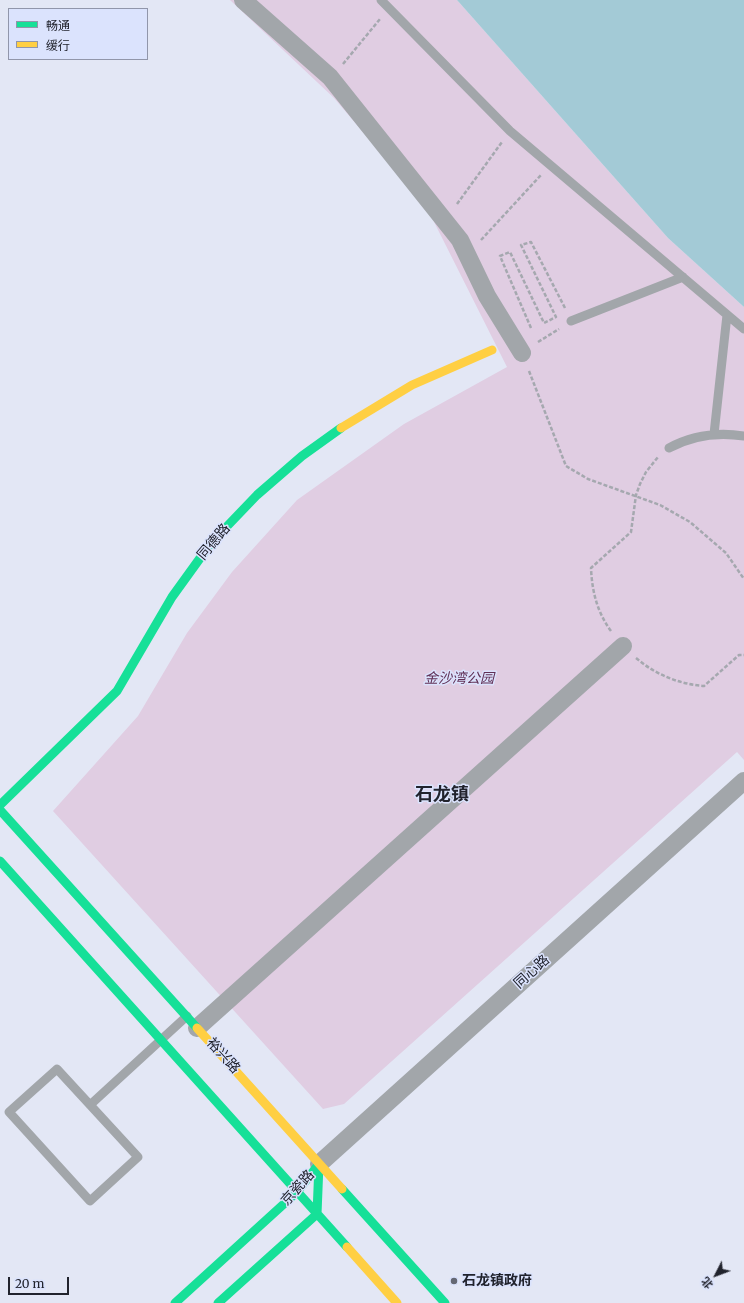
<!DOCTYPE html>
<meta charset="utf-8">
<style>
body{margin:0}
#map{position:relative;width:744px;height:1303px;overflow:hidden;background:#e3e7f5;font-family:Merriweather,"Noto Sans SC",serif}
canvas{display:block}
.legend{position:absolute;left:8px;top:8px;width:140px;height:52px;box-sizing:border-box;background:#dbe3fd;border:1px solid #9196aa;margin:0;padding:5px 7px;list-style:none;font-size:12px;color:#21232d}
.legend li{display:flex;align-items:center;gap:8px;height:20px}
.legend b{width:20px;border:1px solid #9196aa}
.north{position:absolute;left:696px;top:1255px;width:40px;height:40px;-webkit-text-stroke:3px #dbe3fd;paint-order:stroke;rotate:228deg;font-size:11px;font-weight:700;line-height:16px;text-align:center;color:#21232d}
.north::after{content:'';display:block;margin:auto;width:14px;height:18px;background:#21232d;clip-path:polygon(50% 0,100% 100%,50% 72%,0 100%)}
.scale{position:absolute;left:8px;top:1277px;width:61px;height:18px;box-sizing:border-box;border:2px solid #21232d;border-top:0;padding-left:5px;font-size:12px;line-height:14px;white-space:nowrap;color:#21232d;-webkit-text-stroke:3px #dbe3fd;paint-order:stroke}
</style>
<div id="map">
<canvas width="744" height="1303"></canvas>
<ul class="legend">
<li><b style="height:5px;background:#16e098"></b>畅通</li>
<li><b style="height:5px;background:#ffcf43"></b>缓行</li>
</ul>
<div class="north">北</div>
<div class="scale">20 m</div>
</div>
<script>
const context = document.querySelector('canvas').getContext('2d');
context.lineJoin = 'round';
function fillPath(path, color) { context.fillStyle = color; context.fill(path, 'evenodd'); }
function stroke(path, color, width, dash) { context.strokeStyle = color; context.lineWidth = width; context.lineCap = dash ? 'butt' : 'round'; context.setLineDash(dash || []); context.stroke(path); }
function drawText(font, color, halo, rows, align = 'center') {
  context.font = font + ' Merriweather,"Noto Sans SC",serif'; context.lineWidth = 3; context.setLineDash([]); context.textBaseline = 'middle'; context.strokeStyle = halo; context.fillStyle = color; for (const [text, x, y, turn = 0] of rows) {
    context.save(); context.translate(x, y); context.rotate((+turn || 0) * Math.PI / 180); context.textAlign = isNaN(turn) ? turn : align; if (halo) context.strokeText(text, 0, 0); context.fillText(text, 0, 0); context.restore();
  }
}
fillPath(new Path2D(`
 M230,0H457L668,238L744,307V760L737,752L344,1104L323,1109L53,811L138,716L187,633L232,572L297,500L404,424L507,367L426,206L334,98Z`), '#e0cde2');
fillPath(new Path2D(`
 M457,0H744V307L668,238Z`), '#a3cad6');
stroke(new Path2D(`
 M343,64L380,19
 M457,204L502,142
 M481,240L541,175
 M531,328L500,256L510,252L544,323L556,317L521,245L531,242L565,308
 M538,342L559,329
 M529,371L566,466L588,479L660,505L690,522L726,553L744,579
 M611,631C597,612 592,591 591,568L631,532L636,495L640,484L646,472L658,457
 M636,658C656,675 679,684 704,686L739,655H744`), '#a5a8af', 2.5, [4, 2]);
stroke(new Path2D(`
 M381,0L510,131L744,329
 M571,321L683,277
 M714,434L727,315
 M669,448C693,435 718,432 744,436
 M57,1069L138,1157L90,1201L9,1112Z
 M90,1105L187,1016`), '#a2a6aa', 9);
stroke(new Path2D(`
 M243,0L330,77L460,240L487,296L522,353
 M197,1028L623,646
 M319,1164L744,781`), '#a2a6aa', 18);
stroke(new Path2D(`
 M0,805L117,691L172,597L211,543L257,495L302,456L341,428
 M0,810L197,1028
 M0,861L347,1247
 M342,1189L445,1303
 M175,1303L297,1192L319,1164
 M218,1303L317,1214L319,1164`), '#16e098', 9);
stroke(new Path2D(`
 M341,428L412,385L492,350
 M197,1028L342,1189
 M347,1247L397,1303`), '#ffcf43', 9);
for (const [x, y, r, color] of [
 [454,1281,4,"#656873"]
]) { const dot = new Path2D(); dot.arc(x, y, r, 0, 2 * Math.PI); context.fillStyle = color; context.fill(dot); stroke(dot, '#dbe3fd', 1.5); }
drawText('14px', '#21232d', '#dbe3fd', [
 ["同德路",214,542,-50],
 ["同心路",532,972,-42],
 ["裕兴路",223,1056,48],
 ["京瓷路",298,1188,-48]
]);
drawText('italic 14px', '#613056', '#dbe3fd', [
 ["金沙湾公园",459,679]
]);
drawText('bold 14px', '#21232d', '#dbe3fd', [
 ["石龙镇政府",462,1281]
], 'left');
drawText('bold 18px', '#21232d', '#dbe3fd', [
 ["石龙镇",442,795]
]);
</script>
